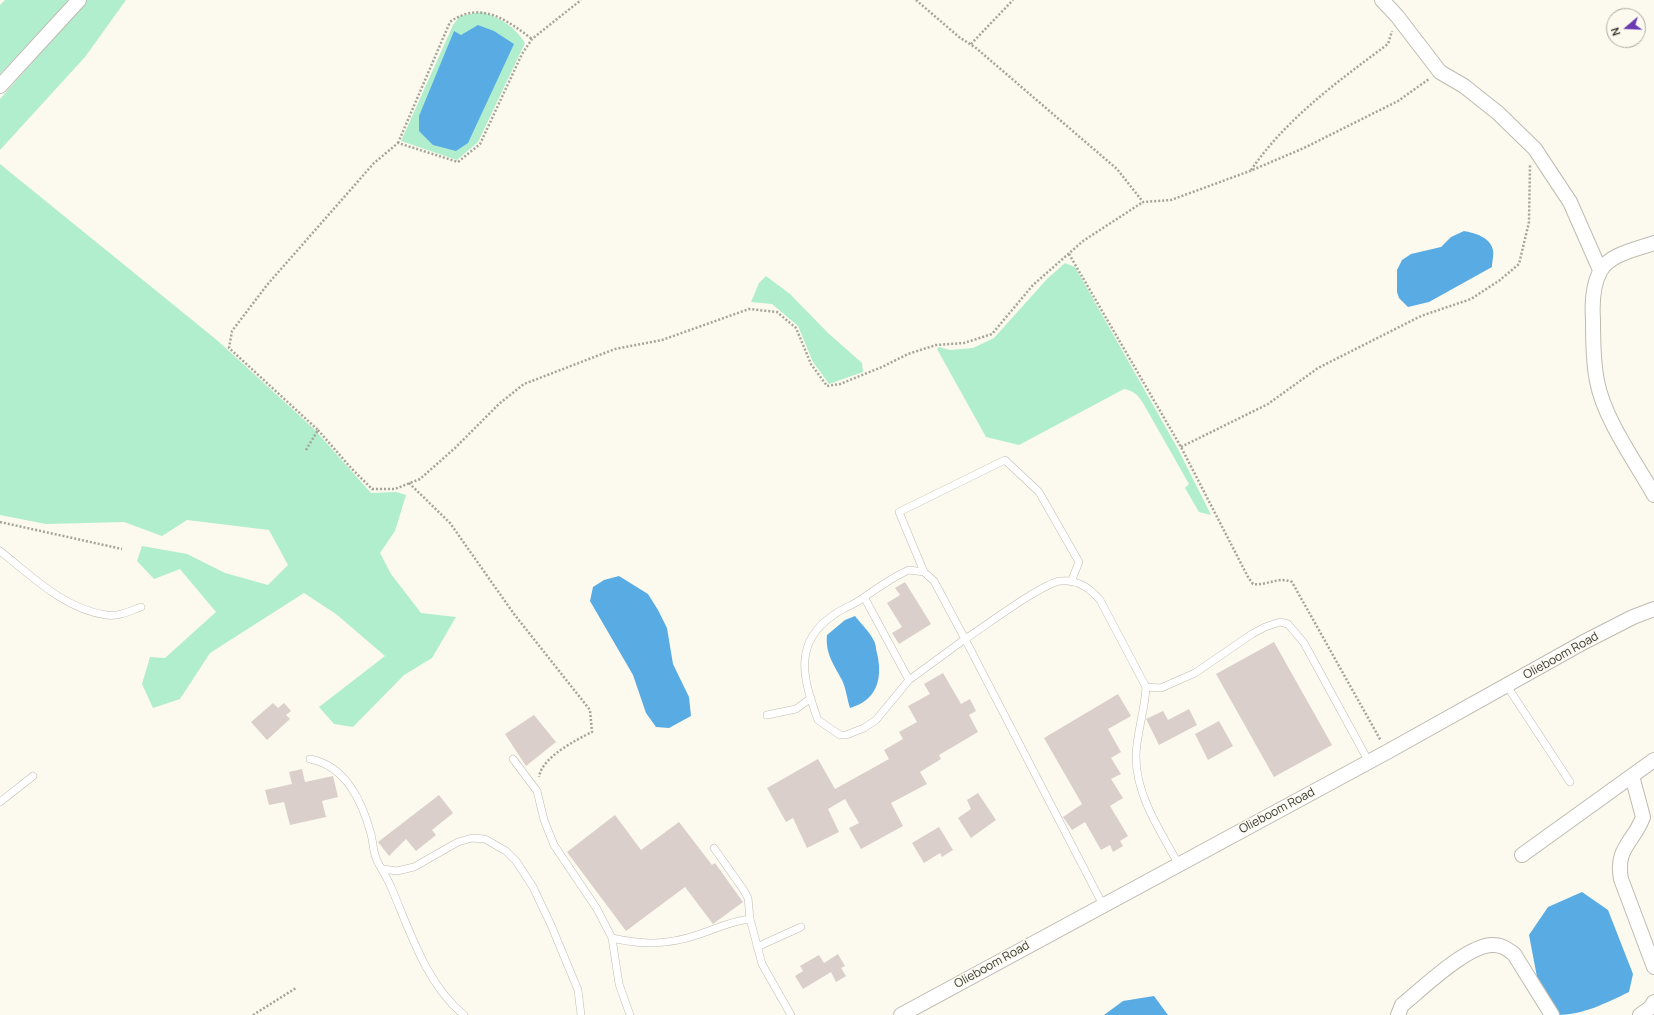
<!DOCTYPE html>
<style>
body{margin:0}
#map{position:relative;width:1654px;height:1015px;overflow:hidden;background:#fcf9ef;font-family:Manrope,sans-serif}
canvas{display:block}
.north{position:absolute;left:1606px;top:8px;width:40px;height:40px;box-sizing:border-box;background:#fcf9ef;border:1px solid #aeaca4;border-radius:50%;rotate:251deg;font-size:11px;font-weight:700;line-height:16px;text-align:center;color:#393834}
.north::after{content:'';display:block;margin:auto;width:14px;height:18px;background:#6b3ab1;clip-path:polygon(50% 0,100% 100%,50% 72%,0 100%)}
</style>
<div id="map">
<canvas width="1654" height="1015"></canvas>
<div class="north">N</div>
</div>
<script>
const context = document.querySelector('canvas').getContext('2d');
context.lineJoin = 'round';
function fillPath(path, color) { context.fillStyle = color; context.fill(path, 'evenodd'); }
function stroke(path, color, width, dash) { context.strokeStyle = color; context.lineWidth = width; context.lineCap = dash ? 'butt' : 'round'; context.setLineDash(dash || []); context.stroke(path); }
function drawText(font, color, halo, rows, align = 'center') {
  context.font = font + ' Manrope,sans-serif'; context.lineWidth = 3; context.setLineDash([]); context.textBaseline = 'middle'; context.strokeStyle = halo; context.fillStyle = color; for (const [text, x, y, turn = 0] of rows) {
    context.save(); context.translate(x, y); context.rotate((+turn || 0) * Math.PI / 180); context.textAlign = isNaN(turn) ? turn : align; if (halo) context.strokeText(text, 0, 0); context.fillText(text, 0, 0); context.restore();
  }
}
fillPath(new Path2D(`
 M5,0H69L0,74V5Z
 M85,0H126L85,57L0,150V99L76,13Z
 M482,12C501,18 515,27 525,43L478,142L457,160L401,141L453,25L460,16Z
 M0,164L218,341L314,429L371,493L396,492L406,495L395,531L380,553L391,574L421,613L456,617L432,658L404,675L353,727L334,724L319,707L385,656L336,614L304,593L210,653L180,699L153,708L142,684L150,657L165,658L216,612L180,569L154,579L137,561L142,546L187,554L225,573L268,585L288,565L269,530L187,520L162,536L124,522L46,524L0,515Z
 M1065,263L1075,267L1178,449L1211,515L1199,512L1185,488L1189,484L1143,403C1138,395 1134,391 1124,389L1019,445L986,437L937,349L939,347L950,350L973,348L994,338L1047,279Z
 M766,276L790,294L828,333L862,363L863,372L829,384L813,362L798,326L772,304L751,302L759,283Z`), '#b0eece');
fillPath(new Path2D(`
 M478,25L494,31L514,44L468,143L456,151L433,145L419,131V116L454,31L461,35Z
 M1464,231C1475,233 1490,237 1493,250C1494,255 1492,262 1492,267L1429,302L1408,307L1399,298L1397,292V270L1402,260L1411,254L1441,247L1451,237Z
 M619,576L648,594L658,610L667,628L673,664L689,697L691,716L669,728L656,727L646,713L633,675L590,601L593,587L604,580Z
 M855,616C861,624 870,632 874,641C876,644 876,650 877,653C883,679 877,700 850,708C847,699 846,688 842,680C834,665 825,653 827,635L845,620Z
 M1582,892L1608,910L1633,974L1629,992C1606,1003 1583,1015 1557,1015L1537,977L1529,935L1548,907Z
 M1154,996L1168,1015H1104L1123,1001Z`), '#59ace3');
fillPath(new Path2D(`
 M905,582L931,624L899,644L892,633L902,627L887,603L900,595L895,588Z
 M1274,642L1332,745L1274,777L1216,674Z
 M943,673L961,704L970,699L976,711L969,715L978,732L939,755L941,759L920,772L927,784L891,803L903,826L861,849L849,828L859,823L845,799L828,809L839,832L807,848L793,818L786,822L767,788L818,759L835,789L889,759L884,750L903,739L899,732L917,722L908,706L930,694L924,684Z
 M1118,694L1131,716L1108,729L1121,752L1111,758L1121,774L1111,779L1123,798L1110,806L1128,836L1120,841L1123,846L1113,852L1110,845L1101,850L1085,822L1072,830L1063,817L1082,804L1044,738Z
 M273,703L278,708L284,703L291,711L286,715L290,719L267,740L251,722Z
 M1189,709L1197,725L1159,745L1146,719L1163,711L1168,720Z
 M534,715L556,742L526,766L505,734Z
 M1219,721L1233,746L1208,760L1195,734Z
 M302,769L305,782L333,776L338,797L322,801L326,817L290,825L284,802L269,805L265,790L292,784L289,772Z
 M978,793L996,820L971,838L958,818L971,809L967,800Z
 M439,795L453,813L432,830L436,835L416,851L406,839L389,856L378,842Z
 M615,815L641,850L679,822L712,865L715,863L743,902L713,924L685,887L626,931L567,852Z
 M939,827L953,850L942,857L940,853L924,863L912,843Z
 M838,954L845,966L841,968L846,976L836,982L831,972L803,989L795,976L803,971L800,966L819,955L824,963Z`), '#dacfcb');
const lane = new Path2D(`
 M0,551C32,576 64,609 106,615C118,617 130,611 141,607
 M909,570L924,572L934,581L965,639L909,680L876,720L864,728L846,735H840L818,720C803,679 792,642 835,614C842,609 850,606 857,602C874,591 890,578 909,570Z
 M924,572L899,512L1005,460L1039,492L1079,562L1071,582
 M864,597L909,680
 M1507,686L1570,782
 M1146,687C1145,711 1136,735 1136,757C1136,796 1161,832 1179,865
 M767,715L796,709L811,698
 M310,759C346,766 362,801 371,834C373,842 373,850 376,858C380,868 387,877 391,887C410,931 426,984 464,1015
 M513,759L537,791L544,820L554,845L597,909L612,938L619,984L630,1015
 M0,802L33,776
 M714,848L743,889L748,898L750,919L762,964L791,1015
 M383,869L397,871L414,867L458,842L472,838L485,839L506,851L516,861L533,887L551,925L578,990L581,1015
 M1103,905L965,639C984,627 1041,584 1060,581C1076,579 1090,588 1100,600L1146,687L1161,688L1179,680L1195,673L1252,634L1265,627L1280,622L1288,624L1304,643L1369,762
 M612,938C642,945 667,945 697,935C715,929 731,921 750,919
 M757,947L801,927`);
const street = new Path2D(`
 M1382,0L1397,16L1440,72L1464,86L1498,113L1535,149L1570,202L1600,270
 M0,86L79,0
 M1654,243C1638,249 1610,254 1601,270C1592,285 1592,304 1593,320C1593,340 1593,362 1597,381C1604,419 1635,461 1654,495
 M1632,776L1643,817C1634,842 1615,848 1621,879L1654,967
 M1522,855L1654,760
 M901,1015L1387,752L1584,642L1633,617L1654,609
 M1398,1015L1402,1005C1422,989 1469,943 1494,945C1502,945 1507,949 1514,954L1552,1015
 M1640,1015L1650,1008L1654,1002`);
stroke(lane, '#bebbb1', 8);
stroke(street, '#bebbb1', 16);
stroke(new Path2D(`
 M916,0L959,37L976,48L1117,169L1143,202L1171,200L1250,171L1304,148L1398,101L1429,79
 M971,44L1013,0
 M398,143L450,22C480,0 507,20 532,39
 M1251,170C1287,118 1337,82 1388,44L1392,31
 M1069,254L1181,447L1248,577L1253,584C1267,586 1278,576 1292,582L1381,741
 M318,430L351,468L372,489H395L420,479L455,448L499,404L524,384L615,349L662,340L749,309L777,312L796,328L811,364L827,386L840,384L882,367L908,354L936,345L964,343L992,334L1033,285L1083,241L1143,202
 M1181,447L1268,404L1318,368L1421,316L1471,299L1500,280L1519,264L1529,222L1530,165
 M306,450L318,430L229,348L232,331L267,285L374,163L398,143L458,162L480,144L522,54L532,39L581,0
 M409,483L450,523L514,614L590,710L592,732C576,740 542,757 539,777
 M0,522L122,549
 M253,1015L296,988`), '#a5a39b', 2.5, [2, 2]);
stroke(lane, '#fff', 7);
stroke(street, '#fff', 14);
drawText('12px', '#393834', '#fcf9ef', [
 ["Olieboom Road",1561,656,-29],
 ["Olieboom Road",1277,811,-28],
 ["Olieboom Road",992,965,-29]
]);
</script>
